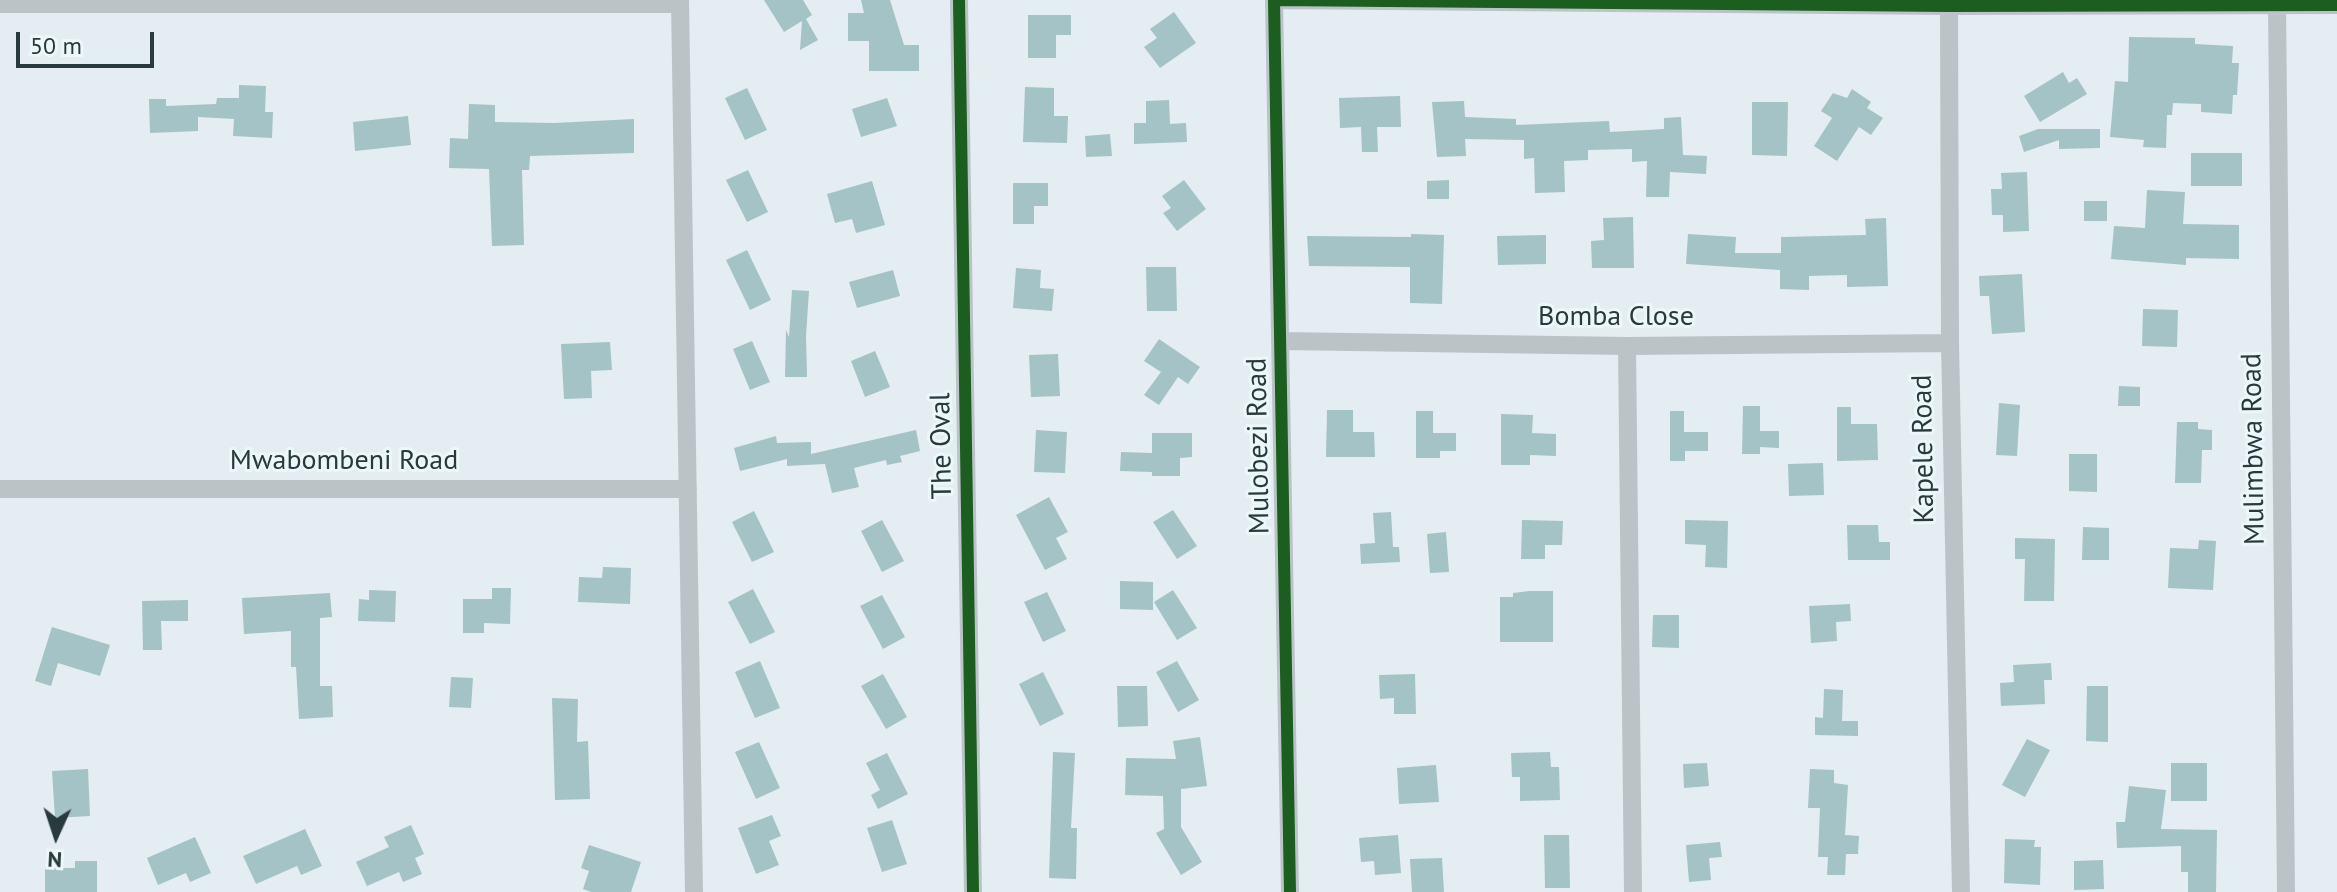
<!DOCTYPE html>
<style>
body{margin:0}
#map{position:relative;width:2337px;height:892px;overflow:hidden;background:#e4edf1;font-family:"PT Sans",sans-serif}
canvas{display:block}
.north{position:absolute;left:16px;top:796px;width:80px;height:80px;-webkit-text-stroke:6px #ecf7fc;paint-order:stroke;rotate:183deg;font-size:22px;font-weight:700;line-height:32px;text-align:center;color:#293a3c}
.north::after{content:'';display:block;margin:auto;width:28px;height:36px;background:#293a3c;clip-path:polygon(50% 0,100% 100%,50% 72%,0 100%)}
.scale{position:absolute;left:16px;top:32px;width:138px;height:36px;box-sizing:border-box;border:4px solid #293a3c;border-top:0;padding-left:10px;font-size:24px;line-height:28px;white-space:nowrap;color:#293a3c;-webkit-text-stroke:6px #ecf7fc;paint-order:stroke}
</style>
<div id="map">
<canvas width="2337" height="892"></canvas>
<div class="north">N</div>
<div class="scale">50 m</div>
</div>
<script>
const context = document.querySelector('canvas').getContext('2d');
context.lineJoin = 'round';
function fillPath(path, color) { context.fillStyle = color; context.fill(path, 'evenodd'); }
function stroke(path, color, width, dash) { context.strokeStyle = color; context.lineWidth = width; context.lineCap = dash ? 'butt' : 'round'; context.setLineDash(dash || []); context.stroke(path); }
function drawText(font, color, halo, rows, align = 'center') {
  context.font = font + ' "PT Sans",sans-serif'; context.lineWidth = 6; context.setLineDash([]); context.textBaseline = 'middle'; context.strokeStyle = halo; context.fillStyle = color; for (const [text, x, y, turn = 0] of rows) {
    context.save(); context.translate(x, y); context.rotate((+turn || 0) * Math.PI / 180); context.textAlign = isNaN(turn) ? turn : align; if (halo) context.strokeText(text, 0, 0); context.fillText(text, 0, 0); context.restore();
  }
}
fillPath(new Path2D(`
 M764,0H803L812,15L806,19L818,40L800,50L802,21L784,32Z
 M861,0H890L904,45H919V71H869V41H848V13H864Z
 M1174,12L1196,43L1160,68L1144,47L1157,38L1150,29Z
 M1028,15H1071V35H1056V58H1028Z
 M2129,37L2195,38V44L2233,46L2232,63H2239L2237,95H2233L2232,114L2201,112V104L2173,103L2172,115H2167L2166,148L2143,147L2144,140L2110,137L2115,81L2128,82Z
 M2063,72L2069,83L2077,78L2087,94L2040,122L2024,96Z
 M239,85L266,86L265,112H273L272,138L233,136L234,119L198,117V131L150,133L149,99H166V106L216,104L217,98H239Z
 M1025,87L1054,88V116H1068L1067,143L1023,142Z
 M747,88L767,130L745,140L725,98Z
 M1852,89L1871,102L1867,108L1883,118L1871,135L1859,127L1837,161L1814,146L1832,118L1821,111L1833,93L1847,98Z
 M1400,96L1401,127H1377L1378,152H1362L1361,127L1340,128L1339,98Z
 M887,98L897,126L861,137L852,109Z
 M1169,100L1170,124L1186,123L1187,142L1134,144V123H1146V101Z
 M1464,101L1465,117L1516,119V125L1609,121L1610,132L1664,129V118L1681,117L1683,155L1707,156L1706,174L1670,172L1669,197H1646L1647,161L1632,162V149L1588,150V160L1564,161L1565,192L1535,193L1534,158L1524,159V140L1465,139L1466,156L1437,157L1432,102Z
 M1752,102H1788L1787,156L1752,155Z
 M469,104L495,105V122L554,123L634,119V153L530,156L529,170H522L524,245L492,246L489,169L449,168L450,138L468,139Z
 M408,116L411,145L355,151L353,122Z
 M2038,129H2100V148L2059,149V140L2024,152L2019,136Z
 M1110,134L1112,156L1086,157L1085,136Z
 M2191,153H2242V186H2191Z
 M748,170L768,212L747,222L726,180Z
 M2027,172L2029,231L2003,232V215H1992L1991,189H2002L2001,173Z
 M1184,180L1206,209L1177,231L1163,213L1171,208L1162,196Z
 M1449,180V199H1427V181Z
 M872,181L885,225L856,233L852,219L835,223L827,194Z
 M1013,183H1048V206H1034V224H1013Z
 M2147,190L2185,192L2183,224L2239,225V259L2186,258V265L2111,259L2114,226L2145,228Z
 M2084,201H2107V221H2084Z
 M1633,217L1634,268H1592L1591,241L1604,240L1603,218Z
 M1886,218L1888,286L1847,287V275L1809,276V290L1780,289V270L1686,264L1688,234L1736,237L1735,253H1781V237L1866,235L1865,219Z
 M1411,234L1444,235L1442,304L1410,303V267L1309,266L1307,236L1411,237Z
 M1546,235V264L1498,265L1497,236Z
 M747,250L771,300L750,310L726,260Z
 M1146,267H1176L1177,311H1147Z
 M1016,268L1041,270L1040,288L1054,289L1052,311L1013,308Z
 M893,270L900,296L857,308L849,282Z
 M2022,274L2025,332L1992,334L1989,296H1980L1979,276Z
 M792,290L809,291L806,336L807,377H785L786,330L789,337Z
 M2143,309L2178,310L2177,347L2142,346Z
 M1159,339L1200,367L1188,384L1178,377L1159,405L1144,395L1161,372L1144,361Z
 M752,341L770,382L750,390L733,349Z
 M610,342L612,370L591,371L592,398L564,399L561,344Z
 M875,351L890,387L865,397L851,361Z
 M1058,354L1060,396L1031,397L1029,355Z
 M2119,386L2140,387V406H2118Z
 M1999,403L2020,405L2017,456L1996,455Z
 M1743,406H1760V431H1779V448L1760,447V454H1742Z
 M1837,407H1851V424H1877L1878,460L1837,461Z
 M1327,410H1353V432H1374L1375,457H1326Z
 M1416,411H1433V433H1456V451H1440V458H1416Z
 M1670,411H1684V432H1708V451H1685V461H1670Z
 M1501,414L1533,415L1532,433L1556,434V456L1530,455V465H1501Z
 M2177,422H2198V429L2212,430V450H2202L2201,483H2175Z
 M916,430L920,451L900,456L902,462L887,465L886,460L854,468L859,487L832,493L825,464L787,466V459L740,471L734,448L776,436L777,443L811,442V454Z
 M1036,430L1067,432L1065,473L1034,472Z
 M1152,433H1192V457L1180,458V476H1152V472L1120,471L1121,452L1152,453Z
 M2069,454H2097V492L2069,491Z
 M1823,463L1824,495L1789,496L1788,464Z
 M1049,497L1068,532L1056,538L1067,559L1045,570L1016,515Z
 M1173,510L1197,546L1177,559L1153,522Z
 M754,511L774,552L752,562L732,522Z
 M1391,512L1393,547H1399L1400,562L1361,564L1360,544L1375,543L1373,513Z
 M882,520L904,561L882,572L861,531Z
 M1522,520L1563,521L1562,545H1545V559H1521Z
 M1685,520L1728,521L1727,568L1705,567L1706,545L1685,544Z
 M1847,525H1878L1879,542H1890V560H1848Z
 M2083,527L2109,528V560H2082Z
 M1446,532L1449,572L1430,573L1427,534Z
 M2015,538L2055,539L2054,601H2024L2025,559H2015Z
 M2199,540L2216,541L2213,590L2168,588L2170,548L2198,549Z
 M603,567L631,568L630,604L578,602L579,577L602,578Z
 M1120,581L1153,582V610L1120,609Z
 M492,588H511L510,624L484,623V633H463V599H492Z
 M753,589L775,632L750,644L728,602Z
 M369,590L396,591L395,622L358,621L359,599L369,600Z
 M1173,590L1197,628L1177,640L1154,602Z
 M1530,591H1553V642H1500V597H1513V593Z
 M1047,592L1066,631L1043,642L1024,602Z
 M330,593L332,617L320,618V686H332L333,717L299,719L296,667H291V631L244,634L242,598Z
 M882,595L905,637L883,649L860,606Z
 M188,600V621H161L162,650H143L142,601Z
 M1850,604L1851,621L1836,622L1837,641L1811,643L1809,606Z
 M1653,615H1679V648L1652,647Z
 M52,627L110,645L100,676L58,663L51,686L35,681Z
 M760,661L780,708L755,718L735,672Z
 M1177,661L1199,700L1178,712L1156,672Z
 M2051,663L2052,680H2044L2045,704L2001,706L2000,683L2014,682L2013,665Z
 M1043,672L1064,714L1040,726L1019,684Z
 M883,674L907,717L886,729L861,686Z
 M1415,674L1416,714H1394V698L1380,699L1379,675Z
 M451,677L473,678L471,708L449,707Z
 M1117,686H1147L1148,726L1118,727Z
 M2087,686H2108V742L2086,741Z
 M1824,689L1843,690L1842,721H1858V736L1815,735V717L1823,718Z
 M552,698L578,699L577,742L588,741L590,799L555,800Z
 M1200,737L1207,786L1181,789V827L1202,862L1181,875L1156,833L1164,829L1163,796L1125,795L1126,758L1176,759L1173,741Z
 M2027,739L2050,750L2025,797L2002,785Z
 M759,742L780,788L756,799L735,752Z
 M1053,752L1075,753L1071,828H1077L1076,879L1049,878Z
 M1550,752L1551,767H1559L1560,800L1520,801V777H1512L1511,753Z
 M887,753L908,794L878,809L871,795L880,790L866,763Z
 M1707,763L1709,786L1684,788L1683,764Z
 M2171,763H2207V801H2171Z
 M1436,765L1439,802L1399,804L1397,768Z
 M88,769L90,816L55,818L52,771Z
 M1810,769L1834,770V783L1848,785L1845,835L1859,836L1858,854H1846L1845,875H1827L1828,857H1818L1820,808H1808Z
 M2129,786L2166,790L2161,829L2217,830L2216,892H2188V872H2181V846L2117,848L2116,822H2125Z
 M772,815L781,836L769,841L779,865L756,874L738,828Z
 M892,820L907,864L882,872L867,828Z
 M411,825L424,854L415,858L422,874L403,882L399,872L367,886L356,862L389,847L384,837Z
 M305,829L322,866L301,875L297,866L256,884L243,856Z
 M1398,835L1401,873L1375,875L1374,861L1361,862L1359,838Z
 M1544,835H1569L1570,888H1545Z
 M195,837L211,873L190,882L186,873L158,885L147,858Z
 M2005,839L2035,840L2034,847H2041L2040,885L2004,883Z
 M1720,842L1722,857L1709,858L1711,880L1689,882L1686,845Z
 M589,845L641,862L631,892H591L583,889L589,871L581,868Z
 M1442,858L1444,892H1412L1410,859Z
 M2103,860L2104,889L2074,890V861Z
 M75,861H97V892H45V868H75Z`), '#a4c3c6');
stroke(new Path2D(`
 M680,0L694,892
 M959,0L973,892
 M1274,0L1949,6L2337,5
 M1274,0L1290,892
 M0,4H680
 M2277,5L2286,892
 M1949,6L1950,343L1961,892
 M1281,341L1627,346L1950,343
 M1627,346L1633,892
 M0,489H688`), '#bac4c7', 18);
stroke(new Path2D(`
 M959,0L973,892
 M1274,0L1949,6L2337,5
 M1274,0L1290,892`), '#1b5e20', 12);
drawText('28px', '#293a3c', '#ecf7fc', [
 ["Bomba Close",1616,317],
 ["The Oval",942,446,-91],
 ["Mulobezi Road",1259,446,-91],
 ["Kapele Road",1924,449,-91],
 ["Mulimbwa Road",2254,449,-91],
 ["Mwabombeni Road",344,461]
]);
</script>
